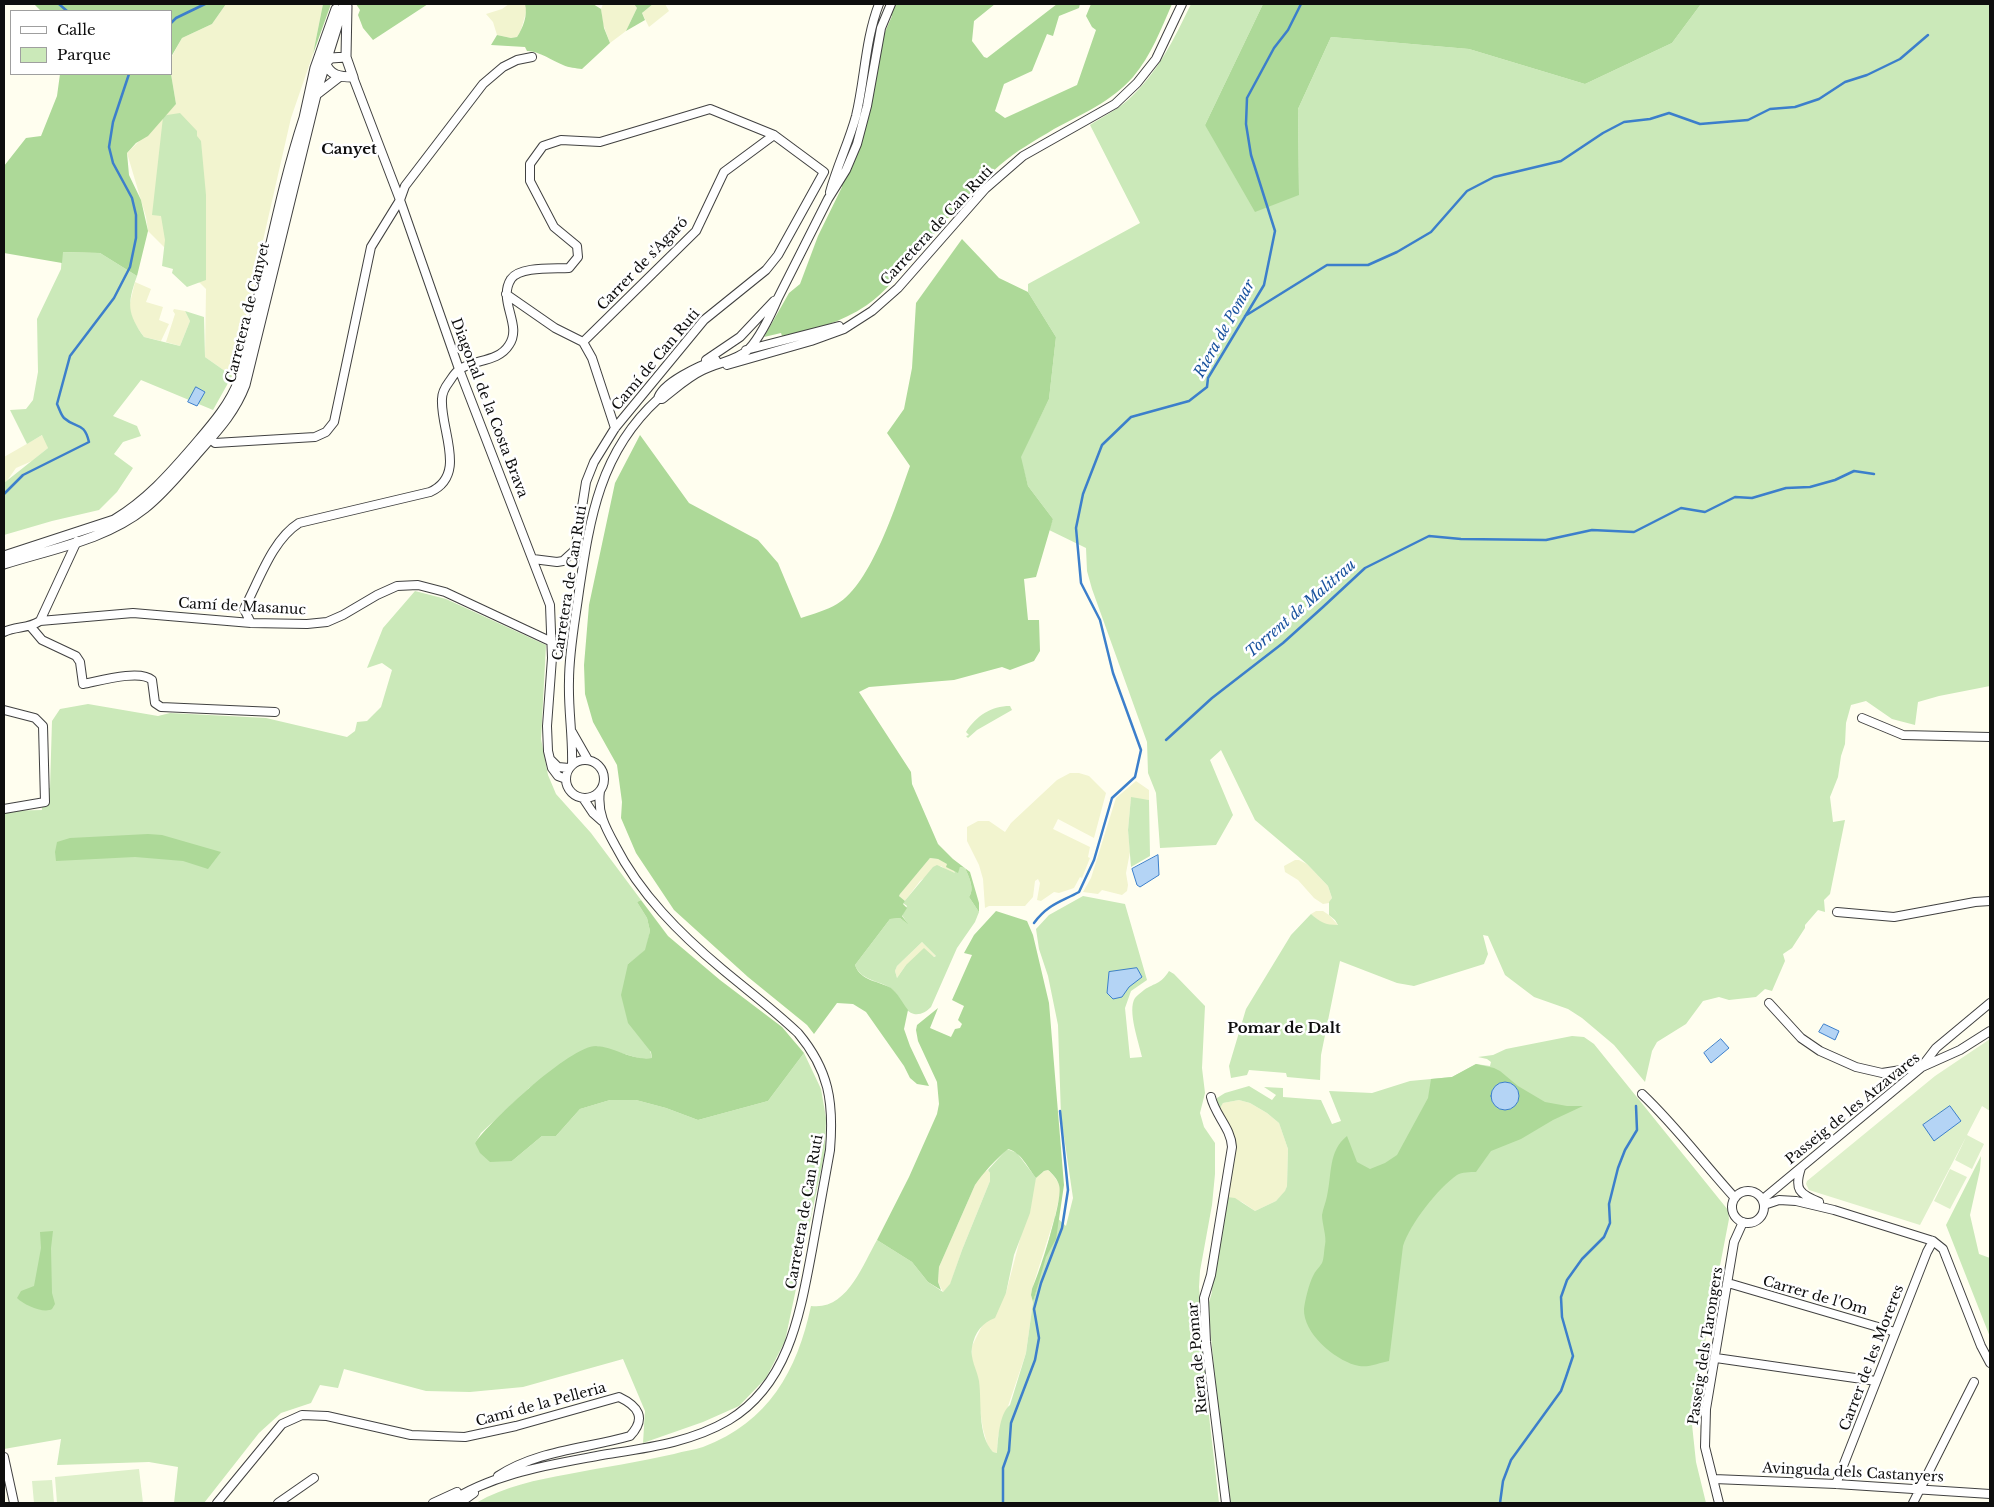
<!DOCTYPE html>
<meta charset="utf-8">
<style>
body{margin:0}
#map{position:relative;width:1994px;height:1507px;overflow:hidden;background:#fffeef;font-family:"Libre Baskerville",serif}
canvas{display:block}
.frame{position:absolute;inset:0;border:5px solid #0e0e0e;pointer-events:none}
.legend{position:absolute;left:10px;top:10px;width:162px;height:65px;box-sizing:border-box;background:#fff;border:1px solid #9f9f9f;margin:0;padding:6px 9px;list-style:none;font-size:15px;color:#0e0e0e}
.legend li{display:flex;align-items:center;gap:10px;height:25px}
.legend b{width:25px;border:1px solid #9f9f9f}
</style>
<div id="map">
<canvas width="1994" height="1507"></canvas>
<div class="frame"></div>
<ul class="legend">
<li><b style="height:6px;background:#fff"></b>Calle</li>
<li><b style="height:14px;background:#cbe9b9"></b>Parque</li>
</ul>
</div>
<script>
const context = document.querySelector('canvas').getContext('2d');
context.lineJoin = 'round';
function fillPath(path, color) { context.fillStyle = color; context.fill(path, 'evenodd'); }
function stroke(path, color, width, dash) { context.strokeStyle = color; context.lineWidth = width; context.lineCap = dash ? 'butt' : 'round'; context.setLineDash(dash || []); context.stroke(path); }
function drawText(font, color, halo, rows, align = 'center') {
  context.font = font + ' "Libre Baskerville",serif'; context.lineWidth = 5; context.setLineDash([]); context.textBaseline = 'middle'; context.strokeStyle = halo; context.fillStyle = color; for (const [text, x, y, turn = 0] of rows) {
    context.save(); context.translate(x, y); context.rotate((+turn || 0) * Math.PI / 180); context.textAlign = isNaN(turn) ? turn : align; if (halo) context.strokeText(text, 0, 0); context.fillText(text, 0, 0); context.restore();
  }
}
fillPath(new Path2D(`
 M226,4H323L313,54L291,118L232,376L205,357L206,289L148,231L146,217L127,153L176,104L171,74V58L182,38L212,24Z
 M509,4H525L527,9L521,30L517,37L511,38L497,35L493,22L486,14L502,9Z
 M603,4H634L637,8L626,31L610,43L603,24L601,9Z
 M653,4H665L669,11L649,27L642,13Z
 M135,282L151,289L146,302L163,307L159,320L169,324L161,341L144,337L133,321L129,307Z
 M174,309L185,311L190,321L180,346L166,342L175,314L173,311Z
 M44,434L48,448L32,461L16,468L4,485V457Z
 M1070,773H1079L1089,776L1106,793L1094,838L1058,819L1053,829L1090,847L1088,857L1090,858L1082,878L1080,877L1074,888L1059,893L1054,892L1041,901L1037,900L1040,883L1038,879L1035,881L1033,897L1025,906H989L985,908L983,879L979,865L967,841V827L978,821H989L1005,832L1011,823L1057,780Z
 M1136,781L1149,790V800L1131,798L1128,830L1130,852L1126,873L1128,885L1127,891L1122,895L1102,890L1098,894L1083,892L1091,878L1116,798Z
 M930,858L938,859L948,864L947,867L954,871L955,873L947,871L941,866L920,881L905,901L899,896L901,892Z
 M1295,860H1299L1307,864L1328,886L1332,898L1329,903L1323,904L1314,898L1298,880L1285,872L1284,866Z
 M1316,911H1323L1329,915L1338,925H1327L1320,922L1311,914Z
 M922,942L936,956L906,965L897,978L895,971L897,966Z
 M1239,1100L1250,1103L1267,1113L1279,1123L1288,1149L1287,1186L1285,1192L1276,1201L1255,1211L1242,1202L1227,1197L1234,1141L1233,1133L1219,1110L1223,1103Z
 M988,1170L990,1173V1181L962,1250L950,1285L943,1292L938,1282L939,1267L975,1185L982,1173Z
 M1048,1170L1053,1175L1060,1185V1194L1055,1216L1032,1289L1031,1295L1033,1302L1026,1353L998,1436L997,1453L993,1452L988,1447L983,1429L972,1361V1346L982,1326L1006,1293L1034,1185L1036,1178L1044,1171Z`), '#f2f4cf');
fillPath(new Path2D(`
 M1191,4H1263L1205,125L1299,195L1298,109L1331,37L1469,49L1585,84L1672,43L1701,4H1990V686L1939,696L1918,702L1915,725L1892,719L1866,701L1851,705L1846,723L1845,744L1841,756L1838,777L1830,797L1833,822L1845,820L1830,894L1824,900L1825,912L1818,910L1805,925V928L1792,948L1783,954L1785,961L1772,991L1765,989L1756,997L1729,1000L1719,997L1703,1001L1686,1024L1657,1042L1652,1051L1645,1082L1614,1045L1582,1018L1568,1009L1534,997L1505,975L1488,936L1483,935L1488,954L1484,964L1414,986L1397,983L1340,961L1321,1055L1320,1080L1287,1077L1286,1073L1249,1070L1247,1075L1231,1078L1229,1066L1246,1009L1291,935L1311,914C1320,922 1325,925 1338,925L1335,920L1329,915V902L1332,898L1328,886L1307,864L1255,820L1221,750L1210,760L1233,815L1216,845L1160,848L1156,793L1148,773L1147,742L1092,589L1087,571L1086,548L1049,530L1053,519L1028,486L1020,457L1049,399L1056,337L1028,292V284L1140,223L1090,125C1102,117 1117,110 1128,100C1158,73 1174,39 1191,4Z
 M180,113L197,131V136L201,141L206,195V280L187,287L172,273L173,269L162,266L165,240L161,216L152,215L163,117L167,115Z
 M62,252L100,253L137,276C127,304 127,313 144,337L180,346L190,321L185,311L204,317L205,357L232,376L213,410L141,380L113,416L137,426L141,436L123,442L114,454L133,468L117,492L99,510L52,521L4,535V483L48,448L42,435L27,444L10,410L26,409L33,400L38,372L37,319L61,269Z
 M415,591L446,599L546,645L541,739L548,775L556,794L591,833L641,900L637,902L647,918L650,931L646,950L628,964L652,1058L642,1059L596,1046L529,1088L481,1133L475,1143L512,1161L542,1136H556L580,1109L610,1100H636L666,1108L698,1120L768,1101L804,1053L821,1089L826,1118L825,1151L785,1341L766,1378L739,1406L703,1422L643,1443L645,1411L623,1359L523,1387L470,1392L426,1391L344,1369L338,1388L320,1385L311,1403L281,1413L259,1433L204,1503H174L178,1467L149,1462L57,1465L61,1439L4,1449V811L42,810L40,789L50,788L52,721L60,709L88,704L158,716L170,713L266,718L347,737L355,731L357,722L367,721L381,707L392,670L382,663L367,668L383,628Z
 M1010,706L1012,710L977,730L968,738L966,736L969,735L966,732C976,716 991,706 1010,706Z
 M1131,797L1149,800L1150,856L1131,867L1128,830Z
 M937,865L955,873L954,871L957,872L960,867L965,868C969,877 975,889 969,897L979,912L975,922L957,948L931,1007C926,1012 921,1015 914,1014C903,1011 901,997 893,990C882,980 861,982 855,965L890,919L900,918L907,923L902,915L907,906L903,903L933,867ZM922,942L936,956L934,957L924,948L906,965L897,978L895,971L897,966Z
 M1083,896L1125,904L1147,980L1131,991L1125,1008L1130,1058L1142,1057C1139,1043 1127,1010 1135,998C1137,995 1141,993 1144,990C1156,982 1160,985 1169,971L1174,974L1205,1006L1202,1068L1205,1093L1200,1113L1204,1127L1215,1143V1174L1212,1205L1200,1271L1199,1287L1208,1407L1219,1503H476C505,1486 536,1480 569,1474C604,1467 639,1462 674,1454C684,1451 694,1450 703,1447C769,1422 797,1371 811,1306C847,1311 863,1264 877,1240L912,1262L928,1282L943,1292L950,1284L962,1250L990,1181V1173L988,1170L1007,1149L1017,1153L1036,1178L1030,1213L1014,1255L1006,1293L995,1318C982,1323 975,1332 972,1347C970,1360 977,1369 979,1381C982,1403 977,1434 993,1452L997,1453C998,1439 999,1414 1010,1405L1026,1353L1033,1302L1055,1216L1066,1226L1073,1198L1061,1116L1058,1025L1048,976L1039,949L1036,929L1049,915Z
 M1572,1036L1584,1037L1594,1044L1728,1210L1729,1219L1691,1415L1696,1462L1706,1503H1230L1218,1410L1208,1306L1212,1292V1281L1227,1197L1235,1198L1255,1211L1276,1201L1285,1191L1287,1186L1288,1149L1279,1123L1267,1113L1250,1103L1239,1100L1223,1103L1219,1110L1216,1105L1217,1098L1225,1093L1249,1086L1272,1100L1276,1095L1264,1087L1283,1088V1097L1321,1100L1332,1124L1341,1121L1329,1091L1372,1093L1410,1081L1452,1077L1476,1064L1490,1066L1491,1062L1487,1059L1478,1057L1493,1055L1506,1049Z
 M1981,1156L1980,1170L1970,1215L1979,1254L1990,1258V1337L1946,1225Z`), '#cbe9b9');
fillPath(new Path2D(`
 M34,4H226L212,24L182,38L171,57V11H41Z
 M323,4H331L313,54Z
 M356,4H428L373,40L363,28L358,15L360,10Z
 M525,4H593L601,9L604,28L610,43L582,69C576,68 569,68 563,65C553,61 537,50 527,51L525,47L491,45L497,35L511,38L517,37C523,28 528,15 525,4Z
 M634,4H653L642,13L645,20L626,31L637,8Z
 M894,4H995L974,21L972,41L984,57L987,58L1057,4H1080L1079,8L1059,16L1053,36L1047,34L1032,71L1004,84L995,111L1005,118L1077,85L1096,30L1092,27L1086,16L1091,4H1172C1161,29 1151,56 1133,77C1111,102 1082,114 1054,129C1036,140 1016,151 1000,165C968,192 942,226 915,257C900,274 885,292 867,305C841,323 812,330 782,336L781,333L764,337L789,293L800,284L818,236L842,187V184L858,148L882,34L885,32L892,16L889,14Z
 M1263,4H1701L1672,43L1585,84L1469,49L1331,37L1298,109L1299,195L1255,212L1205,125Z
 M60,74H171L176,104L148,136L136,143L127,153L129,175L141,200L148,231L137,276L100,253L63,252L62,263L4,253V166L26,138L41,136L57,96Z
 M962,239L999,278L1028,292L1056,337L1049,399L1021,457L1028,486L1053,519L1036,577L1024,579L1028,620H1039L1040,651L1034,661L1010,670L1002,667L954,680L869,687L859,692L911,772L912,784L938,844L953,859L970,872L979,903V912L969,897C975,889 969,877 965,868L960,867L958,873L946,867L947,864L938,859L930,858L900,894L899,896L905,901L903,904L907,908L902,916L908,924L900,918L890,919L855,965C860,981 879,981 891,988C898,993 903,1004 908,1010L904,1029L910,1046L929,1086L917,1084L910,1078L904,1066L866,1012L853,1004L837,1003L814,1034L807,1025L748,977L674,910L636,853L621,818L622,802L617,765L593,722L585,694L584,665L589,605L615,483L640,435L689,503L758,540L778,563L801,618C813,614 827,610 837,604C871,585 897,502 910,466L887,433L904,409L912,368L916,303Z
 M148,834L162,835L221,852L208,869L183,861L135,857L56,861L55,852L57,842L70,838Z
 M641,900L668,936L720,980L782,1027L804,1053L768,1101L698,1120L666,1108L636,1100H610L580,1109L556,1136H542L512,1161L490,1162L480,1153L475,1143C490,1121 570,1046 596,1046C615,1047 631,1061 652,1058L651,1052L628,1023L621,995L628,964L645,950L650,931L647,918L637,902Z
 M996,911L1027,921L1033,935L1049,1003L1064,1185L1056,1239L1046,1257L1033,1302L1031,1295L1032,1289C1039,1274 1064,1198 1059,1185C1058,1180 1052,1173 1048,1170L1044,1171L1036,1178C1028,1168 1021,1152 1008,1149C997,1158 982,1174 975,1185L939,1267L938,1282L941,1290L928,1282L912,1262L877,1240L909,1177L937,1114L939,1104L937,1082L918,1041L916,1030L917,1025L938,1008L930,1028L951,1037L955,1029L960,1028L962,1024L958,1020L964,1006L952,1000L972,955L964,953L974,935Z
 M1476,1064L1494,1068L1500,1071L1518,1086L1545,1102L1567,1106H1583L1553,1120L1521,1139L1491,1151L1476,1172C1470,1172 1462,1172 1457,1175C1438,1188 1410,1224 1403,1246L1389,1361C1378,1363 1367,1369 1355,1365C1334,1359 1303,1333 1304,1309C1305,1300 1309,1284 1313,1276C1315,1271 1319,1268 1322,1263C1324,1259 1324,1250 1325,1245C1327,1237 1322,1224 1322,1215C1323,1208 1326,1202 1327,1196C1332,1175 1328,1151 1347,1136L1357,1162L1370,1169L1385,1163L1397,1155L1428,1098L1431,1079L1452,1077Z
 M53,1231L51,1248L52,1293L55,1304L52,1309C44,1314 24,1305 17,1298L21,1291L34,1286L41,1248L40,1232Z`), '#add998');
fillPath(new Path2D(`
 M1990,1039V1111L1982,1106L1967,1135L1984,1144L1972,1169L1955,1160L1966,1137L1920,1225L1809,1190L1806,1184L1807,1181L1935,1076Z
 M1950,1169L1967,1177L1950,1209L1934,1201Z
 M139,1469L143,1503H57L55,1477Z
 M52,1480L54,1503H34L32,1481Z`), '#def0ca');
const water = new Path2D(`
 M196,387L205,392L197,406L188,402Z
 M1158,855L1159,875L1140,887L1137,885L1132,869Z
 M1137,968L1142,977L1129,987L1122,997L1113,999L1107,993L1109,972Z
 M1824,1024L1839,1031L1835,1040L1819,1032Z
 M1721,1039L1729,1048L1711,1063L1704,1053Z
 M1491 1096a14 14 0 1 1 28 0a14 14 0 1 1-28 0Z
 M1950,1106L1961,1121L1934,1141L1923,1125Z`);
fillPath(water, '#b4d4f5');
stroke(water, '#3c7fcb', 1);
stroke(new Path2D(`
 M59,4L67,11
 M171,23L176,18L205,4
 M1245,316L1327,265H1368L1397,252L1431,232L1467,191L1494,177L1561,161L1603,133L1624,122L1650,119L1669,113L1700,124L1748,120L1770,109L1795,107L1819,99L1845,82L1867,75L1900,59L1928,35
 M4,494L23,475L89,442C84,421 76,429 64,418C61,415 59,408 57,404L70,356L114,298L130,267L136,238V215L132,198L113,163L109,147L113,122L129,74
 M1166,740L1212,698L1283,643L1323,607L1365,568L1429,536L1461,539L1546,540L1592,530L1634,532L1681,508L1705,512L1735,497L1752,498L1786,488L1810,487L1835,480L1854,471L1874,474
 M1034,923C1048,904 1061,902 1079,892L1094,860L1112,798L1135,777L1141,750L1113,673L1100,620L1081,583L1076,528L1083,494L1102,445L1131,417L1189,401L1207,387L1208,378L1264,285L1275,231L1251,155L1246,124L1247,98L1274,48L1288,30L1301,4
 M1003,1503V1468L1009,1451L1011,1423L1035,1360L1039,1338L1034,1309L1041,1283L1062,1228L1068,1190L1060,1111
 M1500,1503L1503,1481L1511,1460L1561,1391L1566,1377L1573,1356L1562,1317L1561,1297L1567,1280L1582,1259L1604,1237L1610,1223L1609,1204L1618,1168L1625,1150L1637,1130L1636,1106`), '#3c7fcb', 2.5);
const minor = new Path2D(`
 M353,77L400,200L459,369L550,605L552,658L547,726L548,751L552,768L558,776L566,779
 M830,192C837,166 849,142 856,116C865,79 865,40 879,4
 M506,294L555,328L583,342
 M583,342L696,231L724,172L774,135
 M583,342L592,358L615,428
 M746,350L839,326
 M706,360L740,337L774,301
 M727,365L811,341L844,329L872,311L898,288L985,189L1023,156L1115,104L1137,83L1156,59L1182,4
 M658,399C661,383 701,365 716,360
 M210,439L215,443L315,437L326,432L334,422L371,247L400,200L405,186L483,84L503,67L517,60L532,57
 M40,621L77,541
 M251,623L244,609C259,581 272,540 299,523L430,492C468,475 440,430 442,399C442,393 446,386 449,382C452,378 455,372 459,370C472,359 498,363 509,345C523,325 497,301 511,279C520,266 554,269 569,268L578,257L577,246L554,227L530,181V164L543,146L561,140L600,142L710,109L774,135L824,172L778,255L766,270L704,320L615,428L594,462L586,482L576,545L574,551L563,561L557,562L533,559
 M31,627L42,640L76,656L80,662L83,684C99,681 140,669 152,680L155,703L161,707L275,712
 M4,632C16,626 28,629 40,621L133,613L251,623L307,624L327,622L343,615L377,595L397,586L418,585L445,592L552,642
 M4,710L35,718L43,726L45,802L4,809
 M1862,718L1903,735L1990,737
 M572,732L588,760
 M550,759L558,767L569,768
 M566 779a19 19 0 1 1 38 0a19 19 0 1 1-38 0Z
 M572,765C573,737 568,709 569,681C569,651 575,621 579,591C590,517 600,452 658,399H662C675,389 688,377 703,370C717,363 738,360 749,349C760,337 772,312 778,298L828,199L846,170L857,144L867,106L881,28L891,4
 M583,798L593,813L602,821
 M1837,912L1894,917L1975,902L1990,901
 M1769,1003L1801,1038L1820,1051L1856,1067L1882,1073L1920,1067
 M1923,1065L1936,1048L1990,1003
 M1642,1094C1676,1126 1703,1163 1735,1198
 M1211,1097C1215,1115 1231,1128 1232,1147L1211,1275L1204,1298L1206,1342L1226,1503
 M1801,1168C1794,1189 1799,1194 1819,1202
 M1732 1207a16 16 0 1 1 32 0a16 16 0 1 1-32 0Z
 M1763,1199L1922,1067L1960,1050L1990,1031
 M1764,1205L1779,1200L1796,1201L1834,1210L1933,1241L1943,1249L1981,1346L1990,1363
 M1728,1283L1895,1332
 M1716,1358L1876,1381
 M4,1457L14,1503
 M1714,1479L1836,1484L1990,1494
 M1836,1484L1927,1252L1933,1241
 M217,1503L282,1424L302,1415L327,1416L411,1435L465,1437L516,1426L619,1397C638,1406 647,1418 630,1436C585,1449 538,1450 498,1476
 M278,1503L314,1478
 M433,1503L457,1492
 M448,1503C493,1473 549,1465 602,1455C645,1448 690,1443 729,1420C789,1384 800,1313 812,1250C818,1216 824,1183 830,1150C834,1102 829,1070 798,1033C774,1010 747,990 722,969C680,934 640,894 615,845C605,827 597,812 600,791
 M460,1503L474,1493
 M1719,1503L1705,1447L1706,1409L1734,1242L1743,1222
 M1913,1503L1974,1382`);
const tertiary = new Path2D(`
 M325,62C330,76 340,77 353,77L346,57L347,6
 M324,64L331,58L346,57
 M317,94L339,77
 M4,556L114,520C147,500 169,475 194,446C211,426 230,405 239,380C250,353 253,323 259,295C273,236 285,176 304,118L315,68L336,9
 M4,564C51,549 105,540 145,508C164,493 179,474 195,456C215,433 234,414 245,385L318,87L344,4`);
stroke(minor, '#414141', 10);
stroke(tertiary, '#414141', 11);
stroke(minor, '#fff', 8);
stroke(tertiary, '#fff', 9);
drawText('14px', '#0e0e0e', '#fff', [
 ["Carretera de Can Ruti",937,226,-47],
 ["Carrer de s'Agaró",643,264,-46],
 ["Carretera de Canyet",248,313,-76],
 ["Camí de Can Ruti",656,360,-50],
 ["Diagonal de la Costa Brava",489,408,69],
 ["Carretera de Can Ruti",570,583,-81],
 ["Camí de Masanuc",242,607,3],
 ["Passeig de les Atzavares",1853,1109,-39],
 ["Carretera de Can Ruti",805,1212,-80],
 ["Carrer de l'Om",1815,1296,16],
 ["Passeig dels Tarongers",1706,1346,-81],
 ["Riera de Pomar",1198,1358,-95],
 ["Carrer de les Moreres",1872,1358,-69],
 ["Camí de la Pelleria",541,1405,-15],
 ["Avinguda dels Castanyers",1853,1473,3]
]);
drawText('bold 15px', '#0e0e0e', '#fff', [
 ["Canyet",349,150],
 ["Pomar de Dalt",1284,1029]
]);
drawText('italic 15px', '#19529e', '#fff', [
 ["Riera de Pomar",1225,329,-61],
 ["Torrent de Malitrau",1301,609,-41]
]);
</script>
